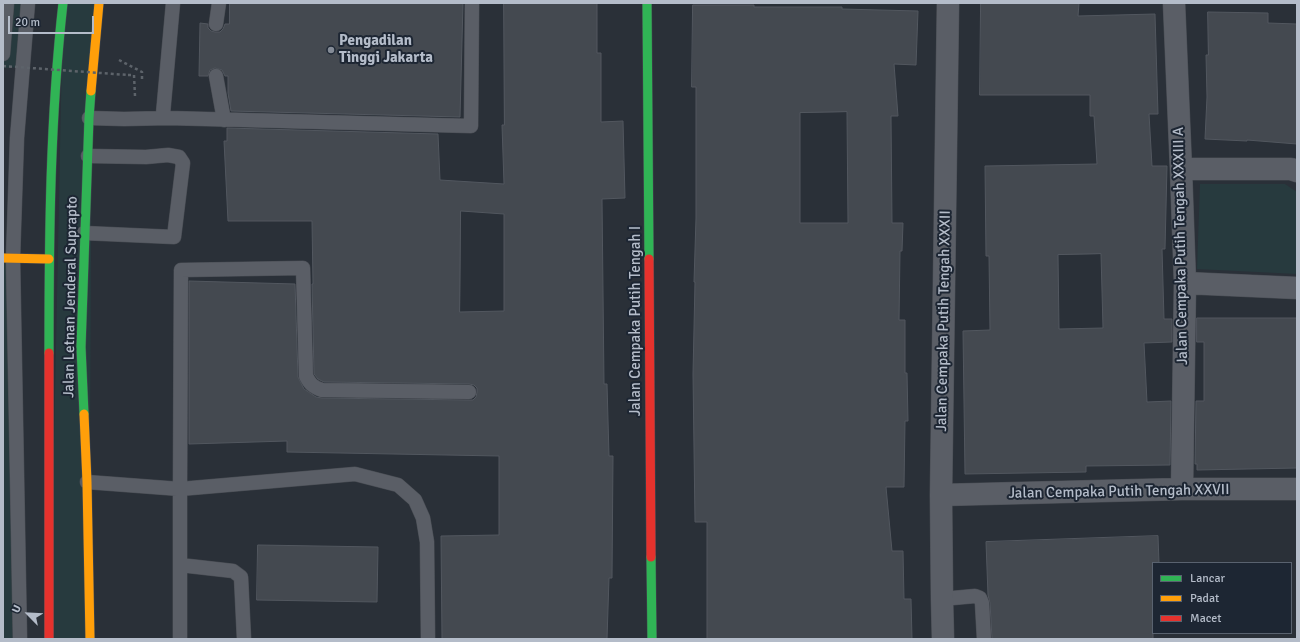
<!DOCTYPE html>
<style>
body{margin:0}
#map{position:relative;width:1300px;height:642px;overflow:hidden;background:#2a3038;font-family:Signika,sans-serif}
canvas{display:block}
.frame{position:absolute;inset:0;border:4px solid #b4bcc9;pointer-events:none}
.legend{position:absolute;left:1152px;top:562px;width:140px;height:72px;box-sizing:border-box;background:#1d2633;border:1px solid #59626f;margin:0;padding:5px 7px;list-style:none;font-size:12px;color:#b4bcc9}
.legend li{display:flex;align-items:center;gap:8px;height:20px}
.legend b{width:20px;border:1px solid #59626f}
.north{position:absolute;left:8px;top:594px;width:40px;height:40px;-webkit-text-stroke:3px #1d2633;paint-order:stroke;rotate:294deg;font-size:11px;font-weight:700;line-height:16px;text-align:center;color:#b4bcc9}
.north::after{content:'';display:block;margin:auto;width:14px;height:18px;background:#b4bcc9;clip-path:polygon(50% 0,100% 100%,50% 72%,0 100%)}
.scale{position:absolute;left:8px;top:16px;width:86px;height:18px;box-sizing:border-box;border:2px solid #b4bcc9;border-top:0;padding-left:5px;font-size:12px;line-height:14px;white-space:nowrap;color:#b4bcc9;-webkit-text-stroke:3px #1d2633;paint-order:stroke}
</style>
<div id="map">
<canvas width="1300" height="642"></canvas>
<div class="frame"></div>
<ul class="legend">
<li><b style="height:5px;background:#30b455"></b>Lancar</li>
<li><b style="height:5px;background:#ff9f0a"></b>Padat</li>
<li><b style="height:5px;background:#e5322d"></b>Macet</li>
</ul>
<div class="north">U</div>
<div class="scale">20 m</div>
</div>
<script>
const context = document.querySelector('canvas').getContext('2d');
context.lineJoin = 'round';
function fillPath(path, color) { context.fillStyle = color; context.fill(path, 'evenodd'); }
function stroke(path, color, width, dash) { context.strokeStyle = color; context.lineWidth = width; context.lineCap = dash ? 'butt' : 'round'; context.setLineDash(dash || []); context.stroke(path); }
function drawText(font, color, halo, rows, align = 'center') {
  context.font = font + ' Signika,sans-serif'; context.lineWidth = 4; context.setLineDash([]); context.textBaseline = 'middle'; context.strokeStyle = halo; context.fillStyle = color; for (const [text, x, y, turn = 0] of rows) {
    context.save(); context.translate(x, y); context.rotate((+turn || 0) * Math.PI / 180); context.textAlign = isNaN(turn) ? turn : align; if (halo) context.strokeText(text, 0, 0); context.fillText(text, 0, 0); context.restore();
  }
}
fillPath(new Path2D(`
 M9,3H30L23,67L3,68Z
 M63,3H99L92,72L89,639H50Z
 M1200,184H1285L1297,192V274L1197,269Z
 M3,258H13L20,639H3Z`), '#273a3e');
const building = new Path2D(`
 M230,3H463L460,117L231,111L228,93V76H225L222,70L215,68L210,70L208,76H199L200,23L208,24V28L211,31L215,32H220L223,29L225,24H229Z
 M504,3H597V53H601V122L623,121L625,198L602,199L604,384H607L609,456H613L612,578H609L607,639H442L441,536L499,535V456L287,452V441L189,444V281L295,284L298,377L304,389L316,397L322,398L469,400H473L476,397L477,392V388L474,385L469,384L324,382L318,379L314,374L312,284H313L312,221H228L224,141H227V128L438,134L440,180L504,184L502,125H504ZM461,211L504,214V311L460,312Z
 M981,3H1079L1078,16L1155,14L1158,114H1149L1152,166H1167L1165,249H1162L1164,319H1172V342L1144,343L1147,402L1171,401L1170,465L1086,466V472L965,474L963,331L990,330L989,256H986L985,166L1097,164L1094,116H1090V95H980ZM1101,254L1103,328L1059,329L1058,255Z
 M693,5H754V7H842V9L918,11L916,65L894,64L898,116H891L892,223H903L902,251H900L899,320H905V373H907L908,421H905L904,487H886L892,551H903L904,599H911L912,639H707V522H695L693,374L695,282H694L696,218V87H692ZM847,112L848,223H800V113Z
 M1208,12L1268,13V23L1297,24V144L1247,140V141L1205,139L1207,97L1206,55H1208Z
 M1197,318H1297V468L1197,470V464H1195L1196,401H1204V342H1197Z
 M1158,536L1159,563H1153V639H992L990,603L988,595L986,542Z
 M258,545L378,547L377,602L257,600Z`);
fillPath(building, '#444950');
stroke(building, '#52575f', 1);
const lane = new Path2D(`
 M173,3L163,114L168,118L471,126L472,3
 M216,24L219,3
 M3,54L7,3
 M216,76L224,120
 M89,118L124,119L168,118
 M84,233L174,237L183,163L179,157L168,155L146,157L88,156
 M87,482L180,489L355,474L398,485L415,500L423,518L427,542L428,639
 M180,565L233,571L241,577L244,639
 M942,599L975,596L980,598L982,603L984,639
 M20,639L13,258L17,138L28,3
 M180,639V489L181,270L303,268L306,376C310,384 313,387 322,390L469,392`);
const street = new Path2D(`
 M1174,3L1181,169L1185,283L1182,489
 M1181,169H1291L1297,171
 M1185,283L1297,288
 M941,495L1182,489H1297
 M943,639L942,599L941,495L948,3`);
const fast = new Path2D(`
 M647,3L649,259
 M49,353C49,236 50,119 63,3
 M84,414L81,347L89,118L91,91
 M651,557L652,639`);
const slow = new Path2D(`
 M91,91L99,3
 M3,258L49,259
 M84,414L87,482L90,639`);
const jam = new Path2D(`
 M649,259L651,557
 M49,353V639`);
stroke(lane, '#484c53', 15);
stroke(street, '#484c53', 23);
stroke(fast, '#484c53', 10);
stroke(slow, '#484c53', 10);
stroke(jam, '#484c53', 10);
stroke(new Path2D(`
 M119,60L142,72V81
 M128,75H134L135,96`), '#5d636a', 2.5, [3, 3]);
stroke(lane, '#5a5e66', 14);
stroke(street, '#5a5e66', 22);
stroke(fast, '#30b455', 9);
stroke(slow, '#ff9f0a', 9);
stroke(jam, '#e5322d', 9);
stroke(new Path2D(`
 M3,66L128,75`), '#5d636a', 2.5, [3, 3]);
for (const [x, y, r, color] of [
 [331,50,4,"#848b96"]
]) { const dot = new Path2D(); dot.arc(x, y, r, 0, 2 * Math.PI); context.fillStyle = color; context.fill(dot); stroke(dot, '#1d2633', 1.5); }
drawText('bold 15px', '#b4bcc9', '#1d2633', [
 ["Pengadilan",339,41],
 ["Tinggi Jakarta",339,58]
], 'left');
drawText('15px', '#b4bcc9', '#1d2633', [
 ["Jalan Cempaka Putih Tengah XXXIII A",1181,246,-91],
 ["Jalan Letnan Jenderal Suprapto",71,297,-89],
 ["Jalan Cempaka Putih Tengah I",636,321,-90],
 ["Jalan Cempaka Putih Tengah XXXII",944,321,-89],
 ["Jalan Cempaka Putih Tengah XXVII",1119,492,-1]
]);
</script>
